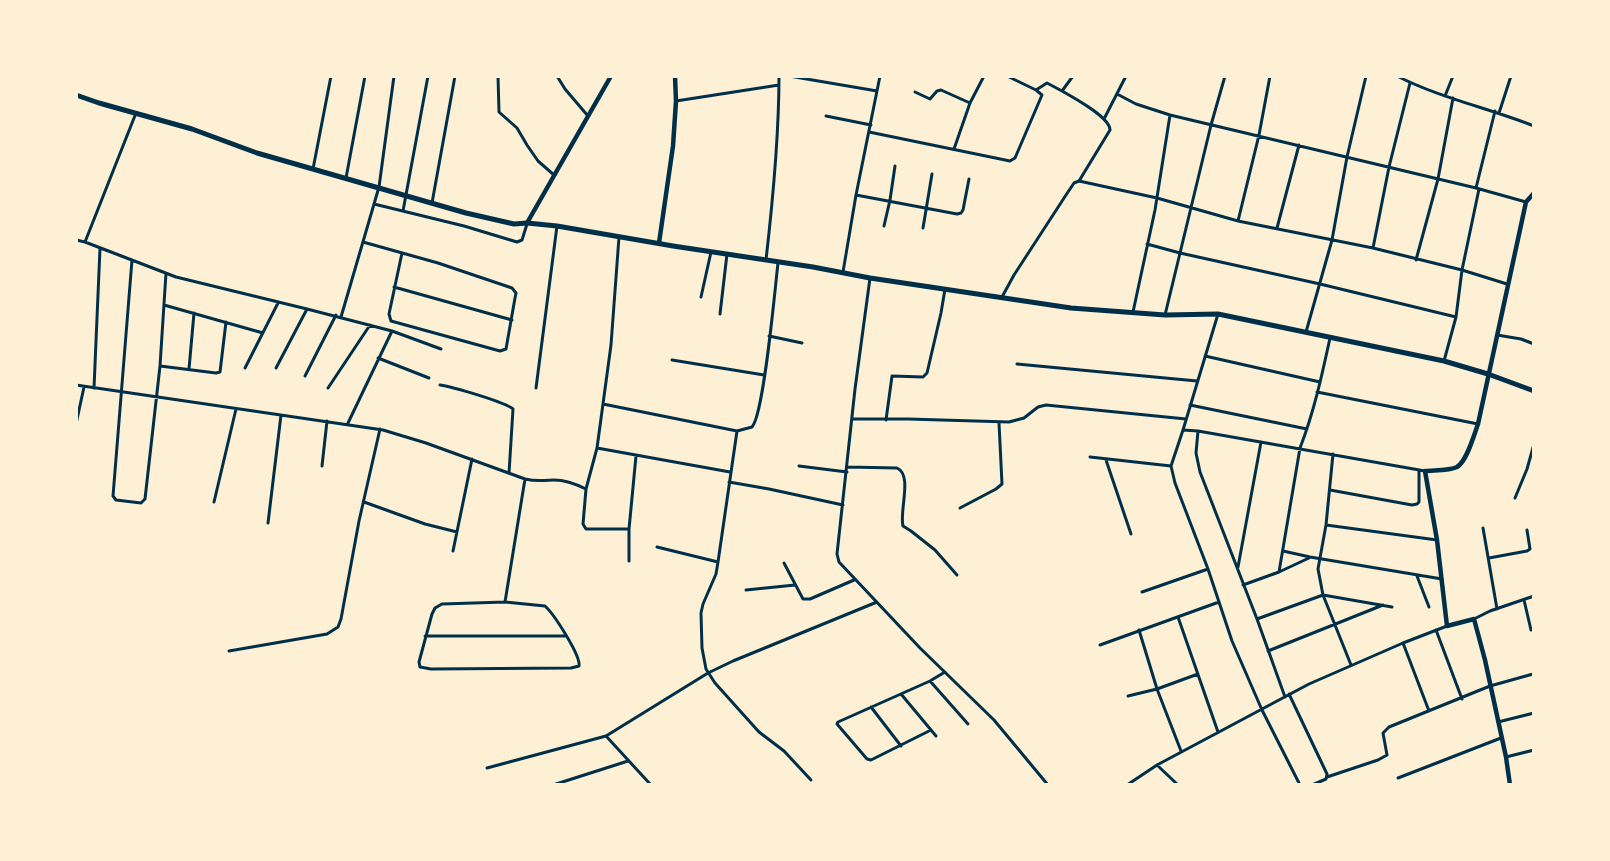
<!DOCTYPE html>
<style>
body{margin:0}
#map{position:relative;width:1610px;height:861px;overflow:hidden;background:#fdf0d5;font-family:Karla,sans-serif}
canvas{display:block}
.frame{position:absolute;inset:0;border:78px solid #fdf0d5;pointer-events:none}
</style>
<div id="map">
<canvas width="1610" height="861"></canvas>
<div class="frame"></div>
</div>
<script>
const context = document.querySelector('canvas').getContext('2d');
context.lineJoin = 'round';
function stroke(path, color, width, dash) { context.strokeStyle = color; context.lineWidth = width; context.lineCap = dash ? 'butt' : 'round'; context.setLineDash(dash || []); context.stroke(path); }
stroke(new Path2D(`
 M498,76L499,112L517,128L527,145L538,161L554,175
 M557,76L565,89L588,116
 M789,76L877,91
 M1397,76C1440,98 1489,108 1534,126
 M1036,90L1047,83L1062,91
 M915,92L930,99L937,91L941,90L970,103
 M1117,94L1136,104L1170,115L1476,188L1526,202
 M1445,96L1453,76
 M676,101L779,85
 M1499,113L1511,76
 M826,116L871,125
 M1104,119L1126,76
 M869,132L1010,161L1015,158L1042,95L1036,90L1007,76
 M954,149L970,103L984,76
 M313,169L331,76
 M346,178L365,76
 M1079,181L1157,198L1238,221L1373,248L1462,270L1507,284
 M1476,188L1495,111
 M856,195L957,214L961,213L963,210L969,179
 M432,203L455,76
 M374,204L464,226L517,242L522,240L527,224
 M403,211L428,76
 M1238,221L1259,135L1270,76
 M884,226L890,200L895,166
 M923,228L932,174
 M1277,228L1299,145
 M619,237L611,345L597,448L586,489L583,524L586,529H629
 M76,240L85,242L176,277L307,309
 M85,242L136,113
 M363,242L438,263L512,288L516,293L515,298L506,349L500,351L391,321L389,314L402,253
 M1147,244L1180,253L1320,284L1456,317
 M1373,248L1389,167L1410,83
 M132,260L113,496L116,500L141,503L145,499L160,366L166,273
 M766,260C773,199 779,138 779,76
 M1416,260L1438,179L1453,98
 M778,263C775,288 764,414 752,427L737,431L718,562L716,574L703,604L701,613L702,648L706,669L715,683L759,732L784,751L811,780
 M843,272L856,195L880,76
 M870,278L855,389L837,554L839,562L920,648L994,720L1048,785
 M394,287L512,320
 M701,297L711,252
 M1002,297L1014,275L1066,195L1074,183L1079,181L1110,130C1110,117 1074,98 1062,91L1073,76
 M164,305L263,333
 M1133,312L1155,210L1170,115
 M720,314L727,254
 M1218,314L1183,430L1198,431L1425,471
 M1165,315L1211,125L1225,76
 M341,317L379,187L394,76
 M1306,332L1332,240L1347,157L1366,76
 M1497,335L1521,339L1534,344
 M769,336L802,343
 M1205,356L1320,382
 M378,358L429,378
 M672,360L764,375
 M1444,361L1456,317L1462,270L1479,189
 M1017,364L1197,381
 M160,366L216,373L220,372L226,322
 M245,368L278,303
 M276,368L307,309L392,331L441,349
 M189,369L194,313
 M305,376L336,315
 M76,385L383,430L426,443L525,479C539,482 541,480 554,480C565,480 576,484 586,489
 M440,385C453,387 505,402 513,409L509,473
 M94,388L100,248
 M328,388L370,325
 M536,388L557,226
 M1317,392L1478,424
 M603,404L737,431
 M1190,405L1307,429
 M852,419H908L1009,422L1024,418L1038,407L1046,405L1186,419
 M886,420L892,376L923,377L927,373L941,313L945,289
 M348,423L392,331
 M76,424L84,387
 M1198,431L1196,453L1200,472L1257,619L1285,697
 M597,448L730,472
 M1333,454L1326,525L1318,569L1323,595L1351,665
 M1090,457L1171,466L1183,430
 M1106,460L1131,534
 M322,466L327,421
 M799,466L847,472
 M1171,466L1175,483L1208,569L1232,641L1262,710L1300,785
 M847,467L897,468C913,475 899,511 903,526L911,531L935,550L957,575
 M729,482L769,489L843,505
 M1330,490L1412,505L1417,504L1419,502V470
 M1515,498L1527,469L1534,444
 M214,502L236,409
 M364,502L425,524L457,532
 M960,508L996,489L1002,484L999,423
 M268,523L281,415
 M1326,525L1437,540
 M1483,528L1497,609
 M657,547L718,562
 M453,551L472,459
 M1283,551L1310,557L1442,579
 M1489,558L1527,551L1530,549L1527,530
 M629,561V529L636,456
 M784,563L803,599H810L854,580
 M1238,567L1261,442
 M1279,572L1300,448C1314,412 1322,375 1330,338
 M1417,576L1429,607
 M1534,581V582
 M1243,585L1279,572L1309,558
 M746,590L795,585
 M1142,592L1208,569
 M1524,600L1531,630L1534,629
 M505,602L545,606C554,614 581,656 579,666L571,668L431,669L420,667L419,662L432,614L435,608L442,604Z
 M505,602L525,479
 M1178,617L1218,732
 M1257,619L1323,595L1392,607
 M1474,619L1490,611L1534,596
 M1139,630L1157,689L1181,751
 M1436,630L1462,699
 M425,636H565
 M1403,643L1429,711
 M1100,645L1219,602
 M229,651L327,634L338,627L341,619L359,521L380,429
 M1268,651L1383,605
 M930,681L968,724
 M901,694L936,736
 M1289,694L1327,774L1326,779L1312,785
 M1128,696L1157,689L1198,674
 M871,707L901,746
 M1498,722L1534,713
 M931,730L871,760L867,759L837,724L838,722L930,681L945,672
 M1506,757L1534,750
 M1157,765L1178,785
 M487,768L606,736
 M1327,777L1378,760L1387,755L1383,733L1389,727L1490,686L1533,674
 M1398,778L1501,738
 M553,785L628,761
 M651,785L606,736L708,673L733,661L877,602
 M1127,785L1157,765L1309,684L1403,643L1447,626`), '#003049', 3);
stroke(new Path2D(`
 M527,223L611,76
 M659,243L673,146L676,101L675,76
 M1510,785L1506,757L1485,660L1474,619L1447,626L1437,540L1425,471C1434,470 1449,471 1457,467C1467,461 1474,435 1478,424L1526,202L1534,193`), '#003049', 4.5);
stroke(new Path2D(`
 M76,95L99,103L192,129L257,153L466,213L514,224L527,223L557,226L673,246L813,267L870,278L1071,308L1165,315L1218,314L1444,361L1488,374L1534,391`), '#003049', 5);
</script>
